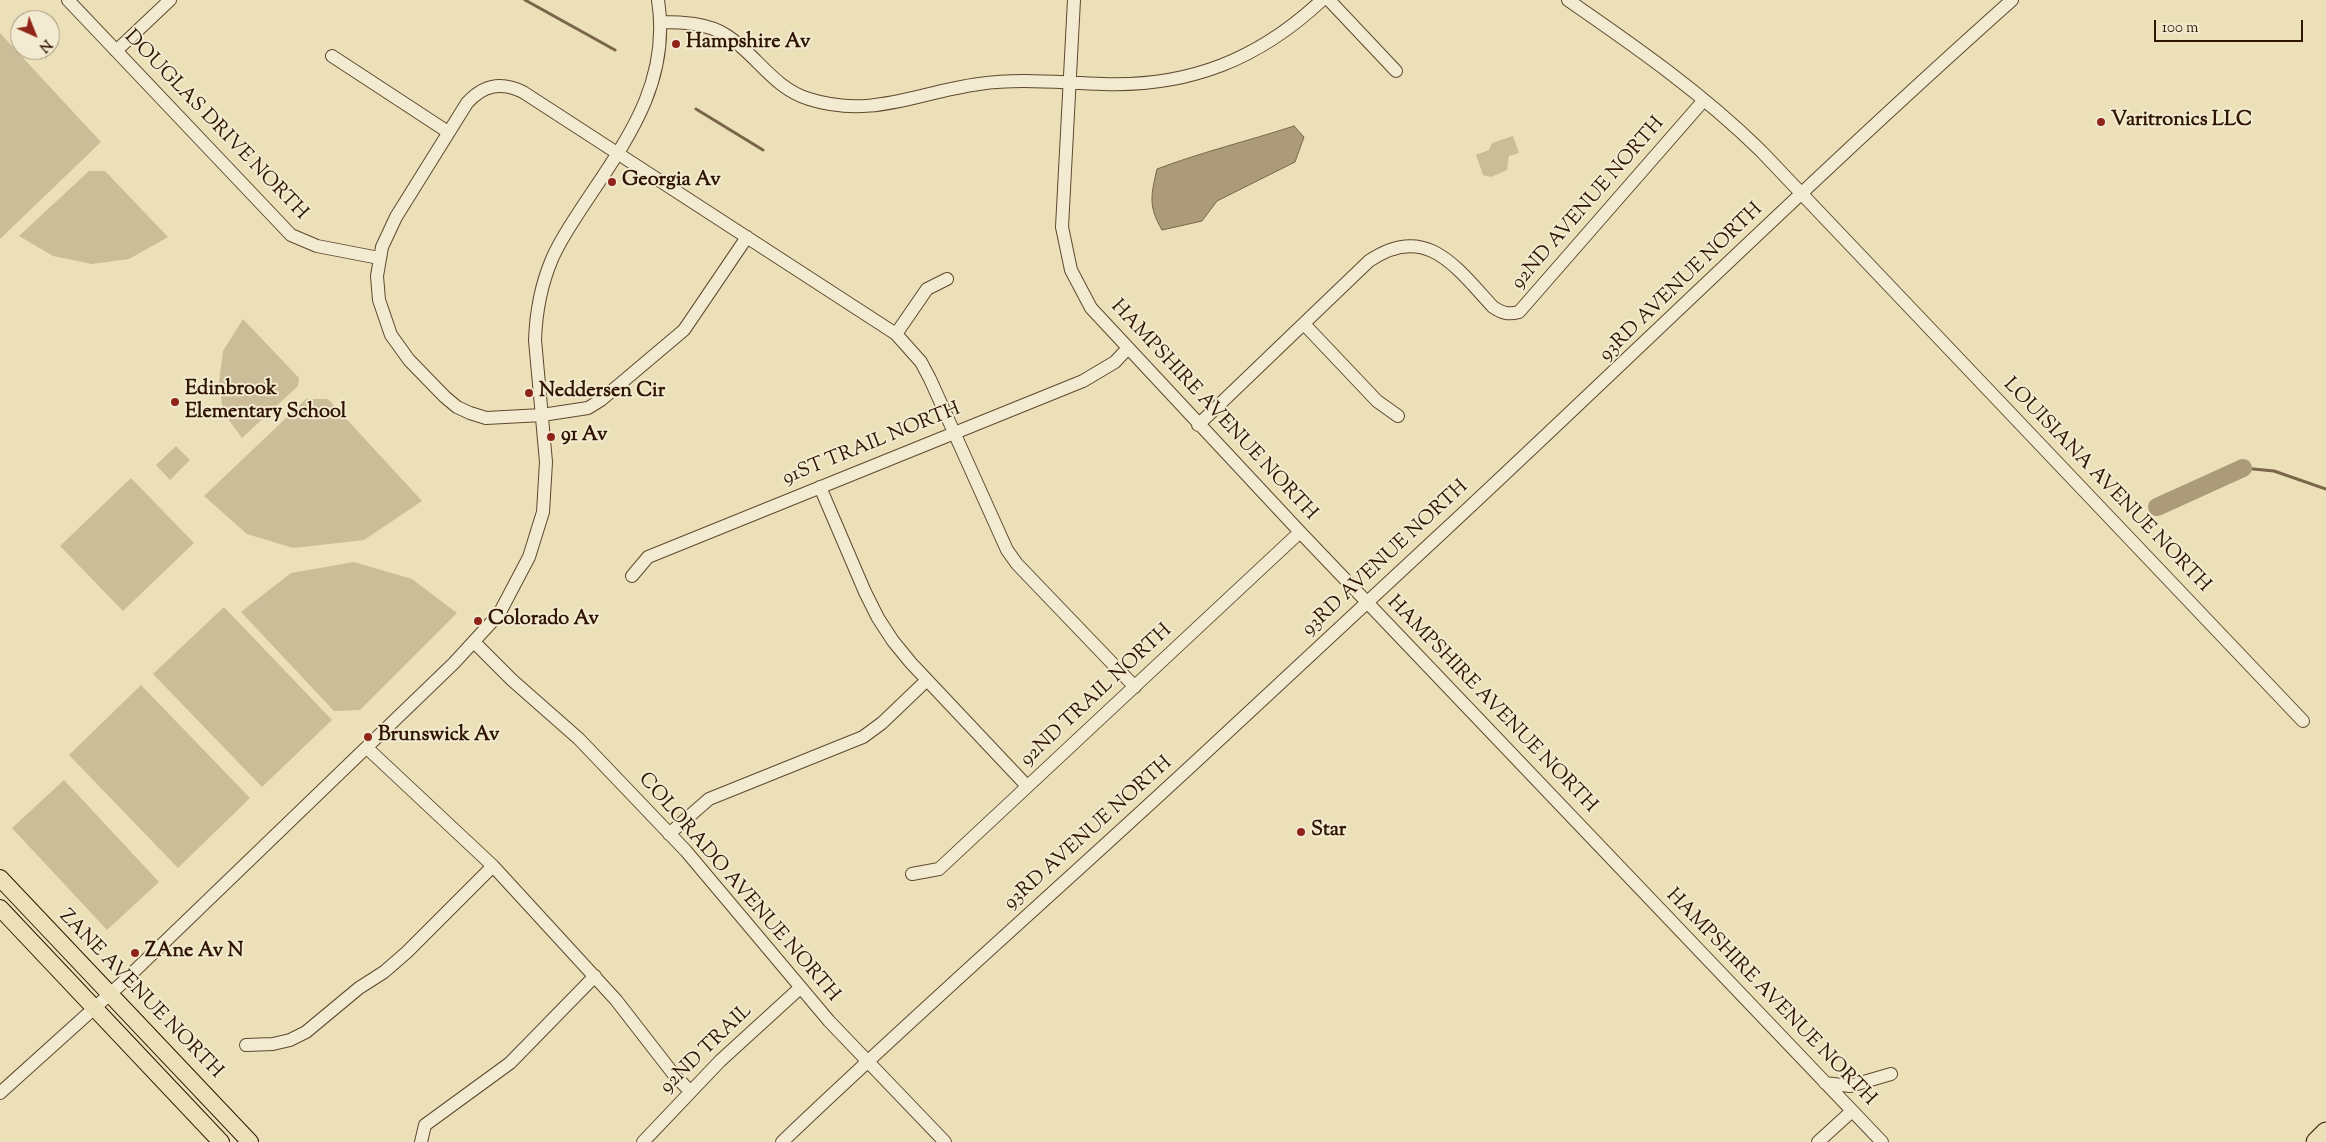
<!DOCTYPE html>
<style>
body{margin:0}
#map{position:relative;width:2326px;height:1142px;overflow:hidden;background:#ece0b8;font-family:"Sorts Mill Goudy",serif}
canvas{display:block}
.north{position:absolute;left:10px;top:10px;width:50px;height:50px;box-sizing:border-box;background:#f3ebd1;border:1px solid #a5957d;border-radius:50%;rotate:136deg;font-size:14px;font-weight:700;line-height:20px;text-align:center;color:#301500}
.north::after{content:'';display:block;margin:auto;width:18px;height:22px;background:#8f2418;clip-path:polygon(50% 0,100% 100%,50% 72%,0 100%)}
.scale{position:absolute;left:2154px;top:20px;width:149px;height:22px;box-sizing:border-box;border:2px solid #301500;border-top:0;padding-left:6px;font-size:15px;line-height:18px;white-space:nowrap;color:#301500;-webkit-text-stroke:4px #f3ebd1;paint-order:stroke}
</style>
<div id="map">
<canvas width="2326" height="1142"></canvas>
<div class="north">N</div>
<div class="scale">100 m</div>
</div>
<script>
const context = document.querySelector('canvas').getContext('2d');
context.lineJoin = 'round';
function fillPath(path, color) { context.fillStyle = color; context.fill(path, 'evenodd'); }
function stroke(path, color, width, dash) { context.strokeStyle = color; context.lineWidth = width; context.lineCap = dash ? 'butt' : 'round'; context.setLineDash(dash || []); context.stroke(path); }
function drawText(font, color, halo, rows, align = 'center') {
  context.font = font + ' "Sorts Mill Goudy",serif'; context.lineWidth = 4; context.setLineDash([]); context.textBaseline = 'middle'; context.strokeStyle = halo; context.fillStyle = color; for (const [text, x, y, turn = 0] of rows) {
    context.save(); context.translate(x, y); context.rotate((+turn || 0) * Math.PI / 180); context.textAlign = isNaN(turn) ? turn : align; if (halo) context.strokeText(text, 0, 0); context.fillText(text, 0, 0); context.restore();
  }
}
fillPath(new Path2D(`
 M0,33L101,142L0,239Z
 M1513,136L1519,153L1509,156L1507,170L1491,177L1483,175L1476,155L1489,150L1492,143Z
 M89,171H105L168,237L129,259L92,264L53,256L19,236Z
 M243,319L299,378L298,386L242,438L223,412L219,382L223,351Z
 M306,399H328L422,501L364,540L293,548L247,534L204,496Z
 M176,446L190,460L170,480L156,465Z
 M131,478L194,543L123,611L60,546Z
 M354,562L412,579L457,613L360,710L334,711L241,612L291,573Z
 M224,607L332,720L262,787L153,674Z
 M141,685L250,798L178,868L69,755Z
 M64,780L159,882L107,930L12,828Z`), '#ccbd99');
const water = new Path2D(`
 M1294,126L1304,137L1295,162L1217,201L1202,221L1162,230C1148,206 1151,195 1157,169C1202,152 1248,141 1294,126Z`);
fillPath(water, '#ac9b79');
stroke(water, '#7a6549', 1);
stroke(new Path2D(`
 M525,0L615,50
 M696,109L763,150
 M2243,468L2274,471L2326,489`), '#7a6549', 3);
stroke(new Path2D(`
 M2157,507L2243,468`), '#ac9b79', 18);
const minor = new Path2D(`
 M68,0L291,235L317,246L379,258
 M1074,0L1062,227L1071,270L1091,308L1300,532L1882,1142
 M1329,0L1396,71
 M1568,0C1636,47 1702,93 1761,151L2303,721
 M660,22C682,22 707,23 726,35C756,54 773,88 809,99C872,119 918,92 979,84C1021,78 1061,83 1103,84C1190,87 1259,59 1322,0
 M116,51L170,0
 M332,56L448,132
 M747,237L684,330L601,400L588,408L542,415L486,418L470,413L457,407L445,397L409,360L391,335L379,300L377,276L382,247L396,217L467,103C483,85 501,81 523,92L896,334L921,362L930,379L1007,550L1017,564L1135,687
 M1304,324L1377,401L1398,416
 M896,334L927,289L947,279
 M1198,425L1369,261C1426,222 1456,267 1493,307C1502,313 1508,315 1519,312L1704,100
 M820,487L865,592L878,618L893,641L911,663L1027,786
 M632,576L648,557L1083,381L1115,362L1127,349
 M475,643L512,680L579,739L686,851L829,1021L945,1142
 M367,748L493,866L616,1000L675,1076L690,1091
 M669,834L709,799L863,737L882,723L927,680
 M912,874L939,869L1300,532
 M246,1045L273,1044L290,1040L306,1032L359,988L384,972L407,952L493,866
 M1825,1083L1850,1086L1891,1074
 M0,1093L121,984L454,663L499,614L529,557L543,512L546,462L535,340C536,312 541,285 552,259C560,240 572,223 583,206C626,141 671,83 658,0
 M421,1142L425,1125L510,1063L595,976
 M643,1142L720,1061L800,988
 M782,1142C920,1010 1064,884 1204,754C1285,679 1365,604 1445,530C1634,354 1819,172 2012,0
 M1818,1142L1852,1111`);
const major = new Path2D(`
 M0,878L250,1142
 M0,908L221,1142`);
const highway = new Path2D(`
 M2316,1142L2326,1132`);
stroke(minor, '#5f482e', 14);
stroke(major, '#301500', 18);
stroke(highway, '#301500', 21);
stroke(minor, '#f3ebd1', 12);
stroke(major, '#ece0b8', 16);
stroke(highway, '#ece0b8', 19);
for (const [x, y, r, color] of [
 [676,44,5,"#8f2418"],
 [2101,122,5,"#8f2418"],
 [612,182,5,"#8f2418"],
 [529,393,5,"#8f2418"],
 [175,402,5,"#8f2418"],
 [551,437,5,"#8f2418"],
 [478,621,5,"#8f2418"],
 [368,737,5,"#8f2418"],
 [1301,832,5,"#8f2418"],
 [135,953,5,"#8f2418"]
]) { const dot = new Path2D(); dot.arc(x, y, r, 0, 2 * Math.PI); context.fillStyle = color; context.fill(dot); stroke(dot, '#f3ebd1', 2); }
drawText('bold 20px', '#301500', '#f3ebd1', [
 ["Hampshire Av",686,44],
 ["Varitronics LLC",2111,122],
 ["Georgia Av",622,182],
 ["Edinbrook",185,391],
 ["Elementary School",185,414],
 ["Neddersen Cir",539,393],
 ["91 Av",561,437],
 ["Colorado Av",488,621],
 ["Brunswick Av",378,737],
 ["Star",1311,832],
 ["ZAne Av N",145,953]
], 'left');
drawText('20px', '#301500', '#f3ebd1', [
 ["DOUGLAS DRIVE NORTH",215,126,46],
 ["92ND AVENUE NORTH",1589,204,-49],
 ["93RD AVENUE NORTH",1682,283,-44],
 ["HAMPSHIRE AVENUE NORTH",1213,411,47],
 ["91ST TRAIL NORTH",872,445,-22],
 ["LOUISIANA AVENUE NORTH",2106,486,46],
 ["93RD AVENUE NORTH",1386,559,-43],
 ["92ND TRAIL NORTH",1097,696,-43],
 ["HAMPSHIRE AVENUE NORTH",1491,705,46],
 ["93RD AVENUE NORTH",1089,834,-42],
 ["COLORADO AVENUE NORTH",738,888,49],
 ["ZANE AVENUE NORTH",140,995,46],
 ["HAMPSHIRE AVENUE NORTH",1770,998,46],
 ["92ND TRAIL",707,1050,-44]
]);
</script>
